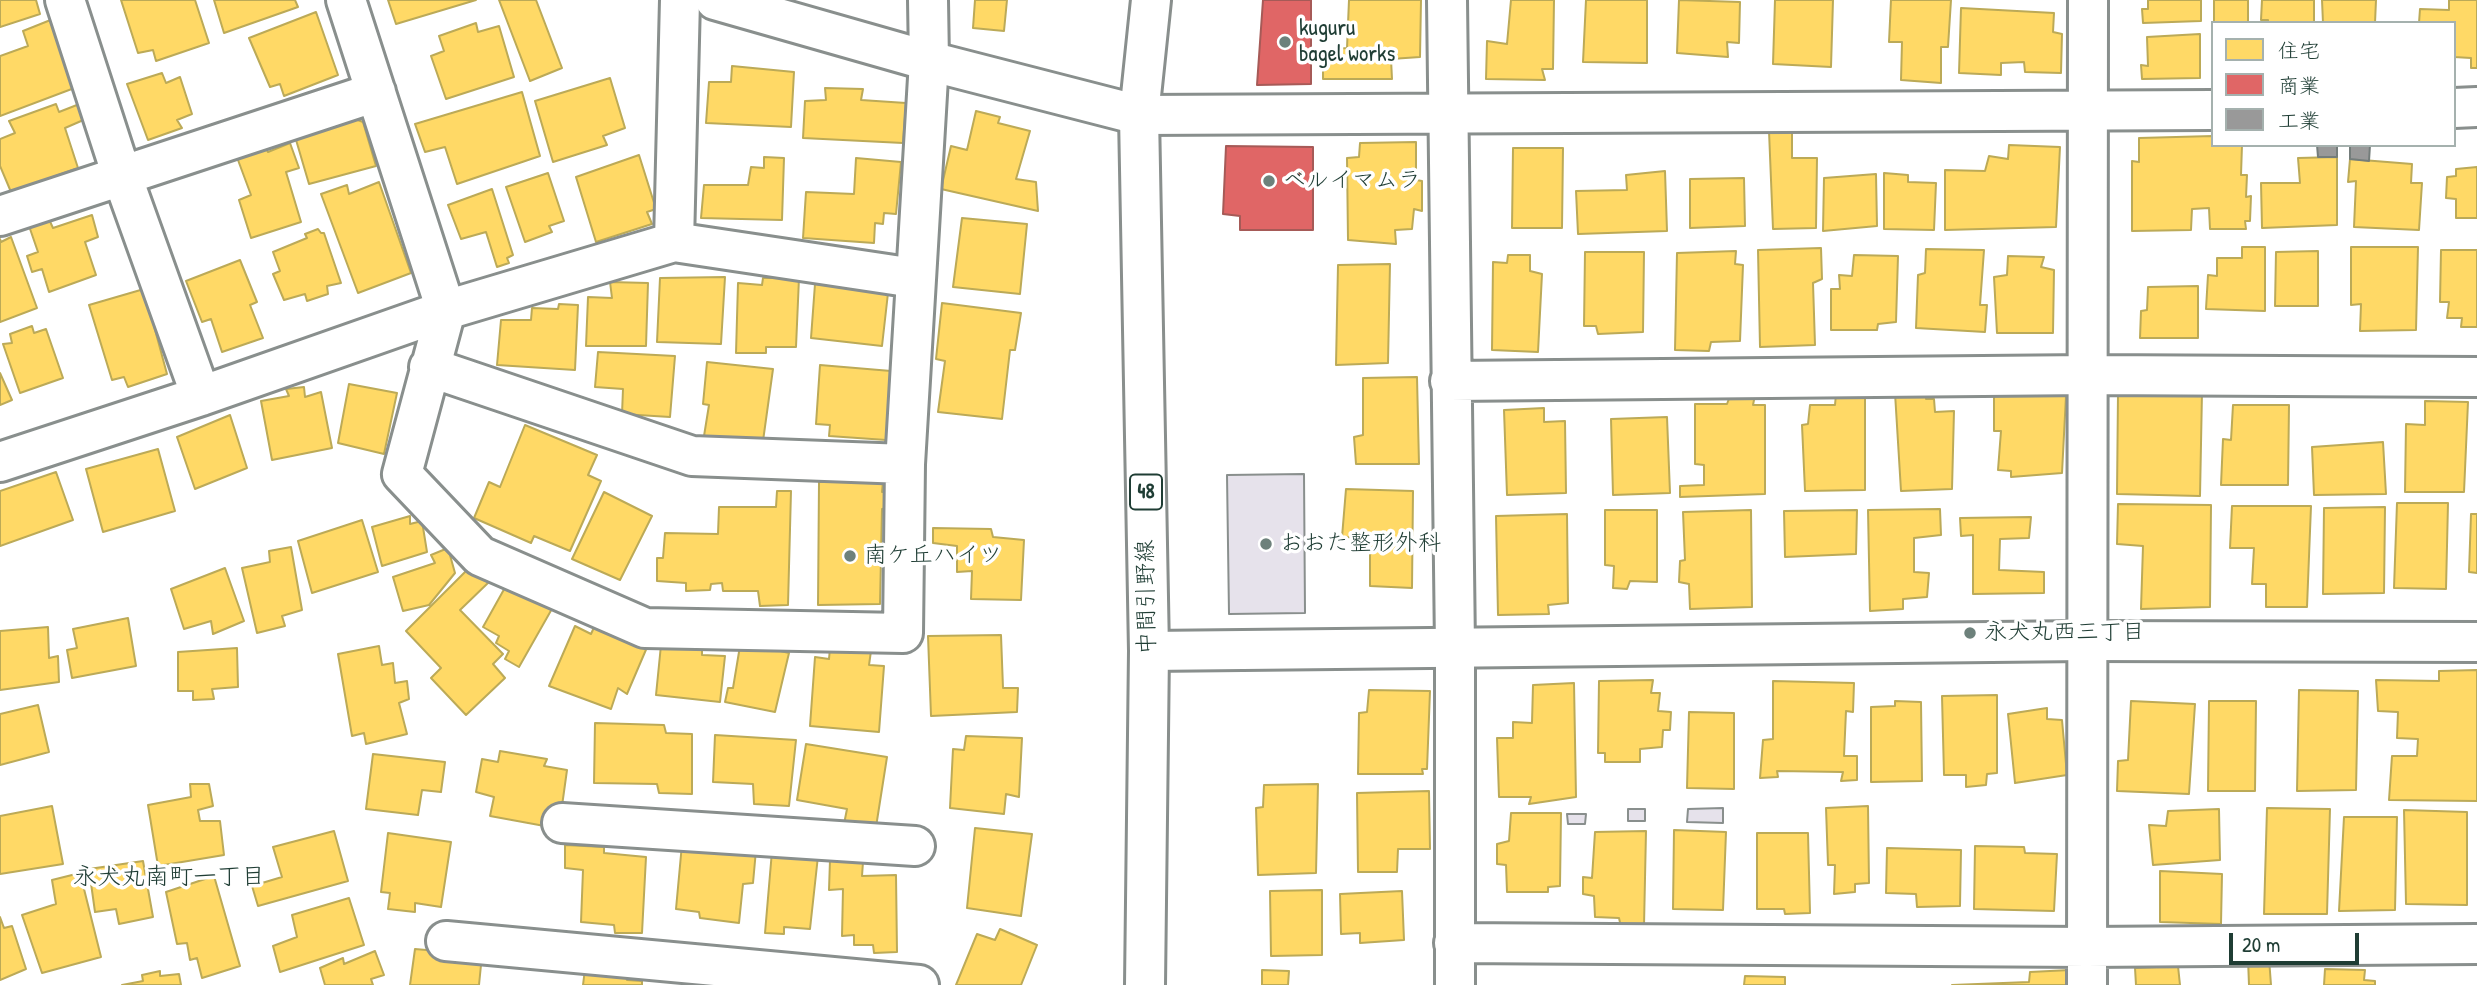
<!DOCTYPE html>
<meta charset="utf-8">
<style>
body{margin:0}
#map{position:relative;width:2477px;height:985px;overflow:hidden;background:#fff;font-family:"Patrick Hand","Klee One",sans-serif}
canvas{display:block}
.legend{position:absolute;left:2211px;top:21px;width:245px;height:126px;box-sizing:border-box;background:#fff;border:2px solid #a5b1ae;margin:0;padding:9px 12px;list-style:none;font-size:21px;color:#1f3d34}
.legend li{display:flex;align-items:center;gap:14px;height:35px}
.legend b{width:35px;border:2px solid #a5b1ae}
.scale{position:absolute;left:2229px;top:933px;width:130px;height:32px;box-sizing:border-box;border:4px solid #1f3d34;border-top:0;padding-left:9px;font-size:21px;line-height:24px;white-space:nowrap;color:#1f3d34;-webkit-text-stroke:5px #fff;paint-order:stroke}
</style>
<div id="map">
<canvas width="2477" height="985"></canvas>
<ul class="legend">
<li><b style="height:19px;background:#ffd966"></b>住宅</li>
<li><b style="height:19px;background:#e06666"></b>商業</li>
<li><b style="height:19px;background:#999"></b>工業</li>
</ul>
<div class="scale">20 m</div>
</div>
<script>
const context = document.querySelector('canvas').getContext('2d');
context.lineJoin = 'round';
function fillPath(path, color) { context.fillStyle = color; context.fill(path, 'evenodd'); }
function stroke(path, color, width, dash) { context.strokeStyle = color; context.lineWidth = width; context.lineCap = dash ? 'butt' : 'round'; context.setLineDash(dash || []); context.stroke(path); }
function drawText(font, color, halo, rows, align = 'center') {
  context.font = font + ' "Patrick Hand","Klee One",sans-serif'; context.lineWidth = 7; context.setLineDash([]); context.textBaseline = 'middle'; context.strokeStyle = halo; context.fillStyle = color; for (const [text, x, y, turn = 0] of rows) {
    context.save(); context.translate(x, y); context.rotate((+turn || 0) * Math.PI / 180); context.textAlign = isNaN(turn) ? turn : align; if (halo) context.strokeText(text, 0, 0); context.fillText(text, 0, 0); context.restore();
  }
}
const homes = new Path2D(`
 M0,0H36L40,14L0,27Z
 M121,0H195L209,43L156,61L153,50L138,53Z
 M214,0H295L298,7L224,33Z
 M388,0H476L396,24Z
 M499,0H536L562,68L530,81Z
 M975,0H1007L1004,31L973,28Z
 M1349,0H1421L1420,57L1391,59L1392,79H1323V50L1347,48Z
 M1511,0H1554L1553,69H1542L1545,80L1486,79L1487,41L1507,44Z
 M1586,0H1647V63L1583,62Z
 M1679,0L1740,2L1739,43L1727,42L1728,57L1677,53Z
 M1775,0H1833L1831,67L1773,64Z
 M1891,0H1951L1948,47H1941V83L1901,80L1902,42H1889Z
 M2148,0H2201V21L2143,23L2142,9H2148Z
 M2214,0H2248V23H2214Z
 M2262,0H2314V23H2268V20H2261Z
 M2322,0H2376L2375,23H2323Z
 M2449,0H2477V68H2471V58L2454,57V23H2419L2420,9L2449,10Z
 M1961,8L2054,13L2053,32L2062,34L2061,73L2025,72L2024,62L2001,63V75L1959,73Z
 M316,12L338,75L284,96L280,84L270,87L249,38Z
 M53,19L77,87L0,116V56L28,46L23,31Z
 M476,23L478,32L499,26L514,77L446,99L431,56L444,51L439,36Z
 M2200,34V78L2142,79L2141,65L2148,66L2147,37Z
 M732,66L794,72L791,127L706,123L709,82H731Z
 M162,73L166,83L180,77L192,114L177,120L182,128L148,140L127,84Z
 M610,78L625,128L603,136L607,145L553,162L535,101Z
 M825,88L863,89L861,100L906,103L903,143L803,138L805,101L826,100Z
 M522,92L540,156L457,184L445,147L425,152L415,124Z
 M82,103L88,118L65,128L78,168L11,192L0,166V139L15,133L9,121L56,104L59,112Z
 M976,111L1000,117L998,123L1030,131L1016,179L1036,182L1038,211L941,189L951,146L967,150Z
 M347,116L363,122L376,166L309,184L294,133Z
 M1769,131L1792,132V158H1817L1816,228L1773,229Z
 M2213,136V145H2242L2241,175H2247L2246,197L2251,196L2250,221H2245L2246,229H2210L2209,208L2192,209L2191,230L2132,231V161L2139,162V138Z
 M1416,142V180L1422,181V211L1414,209L1412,229L1395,230L1396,244L1348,240L1347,158L1359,157L1360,143Z
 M263,143L268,152L290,143L299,168L286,172L301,222L251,238L239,200L251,195L235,152Z
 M2009,145L2060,147L2056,227L1945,230V170L1985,171L1989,156L2008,159Z
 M1513,148H1563L1562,228H1512Z
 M639,155L656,209L647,212L652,224L596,242L576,177Z
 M764,157L784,158L782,220L701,218L704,185H748L751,167L764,168Z
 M2337,157V225L2262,228L2261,183H2300L2298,158Z
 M856,158L901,162L896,214L884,213L883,224L875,223L874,243L803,238L806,192L854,194Z
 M2350,159L2412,164L2411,183H2422L2419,230L2354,227L2356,181L2348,182Z
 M2477,167V218H2456V199L2446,198L2447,177L2456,176V169Z
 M1665,171L1667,231L1578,234L1576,191L1627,190L1626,175Z
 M548,173L564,221L549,226L552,232L525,242L506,187Z
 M1884,173L1908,175V182L1936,183L1934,230L1884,229Z
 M1876,174L1877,226L1823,231L1824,178Z
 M1744,178L1745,226L1690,228V179Z
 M379,182L411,273L358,293L321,194L347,185L349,194Z
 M492,189L513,255L507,258L509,263L497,267L486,232L461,239L448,205Z
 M47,215L53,228L92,215L98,237L85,242L96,275L49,292L42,269L32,272L27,256L38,252L28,223Z
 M962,218L1027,224L1020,294L953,287Z
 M318,229L321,233H324L341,283L327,286L328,294L307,301L305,294L284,300L273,274L280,271L273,252L307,238L305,234Z
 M11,237L37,308L0,322V239L1,242Z
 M2242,247H2265V311L2206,309L2208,275L2217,276V258H2242Z
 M2351,247H2418L2416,330L2360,331L2361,304L2351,305Z
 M1821,248L1822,279L1813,283L1815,345L1760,347L1758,250Z
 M1926,249L1984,250L1980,305H1987L1985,332L1916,328L1918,275L1925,273Z
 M2441,250H2477V327H2461L2462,318H2447L2449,302H2440Z
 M1736,251L1735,264L1743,265L1740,341L1711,342L1709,351L1675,350L1677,253Z
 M2318,251V306H2275L2276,252Z
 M1585,252H1644L1643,332L1598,334L1596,326H1584Z
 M1508,255H1530V271L1542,274L1538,352L1492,350L1493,262L1507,263Z
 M1854,255L1898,256L1896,322L1878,324L1877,330H1831V289H1840L1839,275L1852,276Z
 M2008,256L2044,257L2041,267L2054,270L2053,333H1997L1994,277L2007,275Z
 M240,260L257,302L250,305L263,338L222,352L211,319L202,322L186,281Z
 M1390,264L1388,363L1336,365L1338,265Z
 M725,277L721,344L657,342L660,278Z
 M763,278H799L796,347H766V353H736L738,283L762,285Z
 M610,282L648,283L646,346H586L588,297L612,298Z
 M815,284L888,293L882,346L811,338Z
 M2198,286V338H2140L2141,311L2147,310L2148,287Z
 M144,289L167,374L128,387L124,377L112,380L89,305Z
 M942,303L1021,313L1015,350H1010L1002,419L938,412L945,361L936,359Z
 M559,304L578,305L575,370L497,365L501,320H531L532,308L558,309Z
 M32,326L34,333L46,329L63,378L20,393L3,344L12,343L10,334Z
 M598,352L675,356L670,417L622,414L623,389L595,387Z
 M707,362L773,369L763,441L704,436L709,405L703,404Z
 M820,365L891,371L886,440L829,436L830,425L816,424Z
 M0,373L12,400L0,405Z
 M1417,377L1419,464H1356L1354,437L1363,435V378Z
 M349,384L397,393L384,454L338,443Z
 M304,387L305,397L321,392L332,448L272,460L261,401L289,396L286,389Z
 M2050,391V395L2066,396L2062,473L2011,477V471L1998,470L2001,431H1994V393Z
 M1926,392V399H1934L1935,412L1954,411L1952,489L1901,491L1895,393Z
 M2202,392L2200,496L2117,494L2118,393Z
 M1836,394L1865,395V490L1805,491L1802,425L1808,424L1810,405H1835Z
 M1755,395L1753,405H1765V494L1680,497V486L1704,485V465L1695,464V404H1727L1730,396Z
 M2425,401L2468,402L2464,492H2405L2406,424L2425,425Z
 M2233,405H2289L2288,485H2221L2223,439L2231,440Z
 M1544,408V422L1565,421L1566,493L1507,495L1504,410Z
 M230,415L247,468L195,489L177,437Z
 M1667,417L1670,493L1613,495L1611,419Z
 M525,425L597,455L588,475L601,481L570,551L534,536L531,543L474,518L489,482L500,487Z
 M2383,442L2386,494L2314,495L2312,447Z
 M158,449L175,511L103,532L86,469Z
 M56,472L73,520L0,546V491Z
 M883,481L882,492H893V507L882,509L880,604L818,605L819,482Z
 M1346,489L1413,491L1412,588L1370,586V538L1342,537Z
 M777,491H791L788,605L760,606L758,591H723L722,583L711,584L710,590L686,591V583L657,581V558H663L665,533L718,534L719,507H776Z
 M604,492L652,516L620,580L572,559Z
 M2397,503H2448L2446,589L2394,588Z
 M2118,504L2211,505L2210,607L2141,609L2143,546L2117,544Z
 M2232,506H2311L2307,607H2266V584H2252L2254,548H2230Z
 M2385,507L2384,593L2323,594L2324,508Z
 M1940,509L1941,535L1914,538V572L1929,573L1927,597L1903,599V609L1870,611L1868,510Z
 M1605,510H1657V582L1630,581L1627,589L1613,588L1614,566L1605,565Z
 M1751,510L1752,607L1690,609L1689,584L1679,582L1680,561L1685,560L1683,512Z
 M1857,510L1856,554L1785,557L1784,511Z
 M1567,514L1568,603L1548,605L1549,614L1498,615L1496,516Z
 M2471,514H2477V573L2469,572Z
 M410,516V524L422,521L427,552L382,566L372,527Z
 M2031,517L2029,538L2000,539L1999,570L2044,572V593L1973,594V535L1961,536L1960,518Z
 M362,520L378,572L312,593L298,541Z
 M933,528L991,529L993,537L1024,540L1021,600L971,599L972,571L957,572V546L933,543Z
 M291,547L302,610L282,616L285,626L257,633L242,568L270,562L269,551Z
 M448,548L455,573L429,605L403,611L393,577L435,563L431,555Z
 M472,565L489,582L460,610L503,654L493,664L505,678L466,715L431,678L441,668L406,631Z
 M225,568L244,621L213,634L211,621L184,629L171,589Z
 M507,584L553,607L519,667L505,659L509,651L496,643L499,636L483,627Z
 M128,618L136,666L72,678L67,650L77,648L73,629Z
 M596,623L648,645L627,694L618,688L611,709L549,686L575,626L591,634Z
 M48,627L49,658L58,656L59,682L0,690V631Z
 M1001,635L1003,688H1018L1017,712L931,716L928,636Z
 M661,645L702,649V655L725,656L720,702L656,695Z
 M755,645L789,653L775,712L725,702L728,688H733L740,646L754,650Z
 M379,646L382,665L393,663L395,683L407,681L409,699L399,703L407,734L366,744L364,733L352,736L338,654Z
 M237,648L238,687L212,689L214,699L193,700V691H178V652Z
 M830,648L871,651L869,665L884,666L879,732L810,726L815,657L829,659Z
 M2477,670V801L2389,800L2392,756H2417L2418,739L2397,738L2398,712L2378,711L2376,680L2439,681V671Z
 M1653,680L1651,693H1660L1658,711L1671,712L1670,730H1663L1662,747L1640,749V762H1605V753H1598L1599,681Z
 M1773,681L1854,683L1853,712L1846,711L1844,756H1857V780L1841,781L1843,772L1777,771L1778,777L1760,778L1763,740L1773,739Z
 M1574,683L1576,797L1529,804L1531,797H1499L1497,738H1513V722L1532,723L1533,685Z
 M1369,690L1430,691L1427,769H1422L1423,774H1358L1359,713L1367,712Z
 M2299,690L2358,691L2356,790L2297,791Z
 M1997,695V773L1987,774L1986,785L1966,787V775H1944L1942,696Z
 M1895,701L1921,702L1922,781L1871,782V707L1895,706Z
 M2131,701L2195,704L2189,794L2117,791L2118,761L2128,760Z
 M2209,701H2256L2255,791H2208Z
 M38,705L49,752L0,765V714Z
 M2047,708V719L2062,720L2067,775L2015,783L2008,714Z
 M1689,712L1734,713V789L1687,788Z
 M595,723L664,725L666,733L692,734V794L659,793L657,784L594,783Z
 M715,735L796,740L789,806L754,804L753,784L713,782Z
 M966,736L1022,738L1019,797L1006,794L1004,814L950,808L953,749L964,750Z
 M806,744L887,757L876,827L844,824L847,809L797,800Z
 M500,751L547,759L544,766L567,770L562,806L554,804L550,827L490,816L494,797L476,792L482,759L498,762Z
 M373,754L445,762L441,792L422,790L418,815L366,809Z
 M190,784H209L213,806L198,810L200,821H220L224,855L158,866L148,805L191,797Z
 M1318,784L1316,873L1258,875L1256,808L1263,807L1264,785Z
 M1429,791L1430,849H1398L1397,872H1358L1357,793Z
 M52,806L63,864L0,874V816Z
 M1868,806L1869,883L1855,884V892L1834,894L1835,865H1828L1826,808Z
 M2267,808L2330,809L2327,914H2264Z
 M2219,809L2220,860L2153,865L2149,825L2166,826L2168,811Z
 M2404,810L2467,812V905L2406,904Z
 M1511,813H1561L1560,886L1548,887V892H1507L1506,865L1497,864V844L1509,841Z
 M2344,817H2397L2395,910L2339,911Z
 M975,828L1032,834L1021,916L967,908Z
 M1674,830L1726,832L1723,910L1673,909Z
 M334,831L348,881L258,906L252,886L282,877L273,847Z
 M1646,831L1644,926L1621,927L1619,918L1595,917L1594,896L1583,894V877L1592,878L1595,832Z
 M388,833L451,842L441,907L415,903V912L388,909L390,893L381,892Z
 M1757,833H1808L1810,913L1785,914L1784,909H1757Z
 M682,844L756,850L753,883L743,884L739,923L700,918L699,912L676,909Z
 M565,845L604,847V853L646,857L642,933H615L614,925L581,922L583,870L565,868Z
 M1975,846L2024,847L2025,853L2057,854L2054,911L1974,909Z
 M1887,848L1961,850L1960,906L1917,907L1916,894L1886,893Z
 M772,851L818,856L810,929L784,927V934L765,933Z
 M830,860L863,862L862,876L896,875L897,952L874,953L873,945H854V935L842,936L843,889L829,890Z
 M143,861L153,917L119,924L116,909L95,912L89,869Z
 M2160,871L2222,874L2221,924L2160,922Z
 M80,873L101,957L42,973L22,915L56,904L52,880Z
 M214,876L240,966L202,978L197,958L190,960L187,943L177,944L166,892Z
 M1322,890V955L1271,956L1270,891Z
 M1402,891L1404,940L1360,943V933L1341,934L1340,894Z
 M349,898L364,945L280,972L273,946L297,937L292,915Z
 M0,917L4,928L12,926L26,969L0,980Z
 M1000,929L1037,945L1021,985H956L977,934L995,940Z
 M415,949L482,955L479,985H410Z
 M375,951L384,975L371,979L373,985H325L320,968L343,958L344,964Z
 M2269,958L2271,985H2249L2248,959Z
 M2178,966L2180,985H2136L2135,968Z
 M585,969L626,973L627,980L642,981V985H583Z
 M2325,969L2365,970L2364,980L2375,981V985H2324Z
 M1262,970L1289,971L1288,985H1262Z
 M2070,970V985H1952L2029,982L2030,972Z
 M160,971V976L179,974L181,985H122L143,981L142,975Z
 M1745,976L1785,977V985H1744Z`);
fillPath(homes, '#ffd966');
stroke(homes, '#bcaa57', 2);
const shops = new Path2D(`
 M1263,0H1311V84L1257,85Z
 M1226,146L1313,147V230H1240V216L1223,214Z`);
fillPath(shops, '#e06666');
stroke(shops, '#a65a57', 2);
const industry = new Path2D(`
 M2317,145H2337V157H2318Z
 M2350,145H2370L2369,161L2350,159Z`);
fillPath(industry, '#999');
stroke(industry, '#747d7b', 2);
const building = new Path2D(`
 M1304,474L1305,613L1229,614L1227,475Z
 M1723,808V823L1687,822L1688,809Z
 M1628,809H1645V821H1628Z
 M1567,814H1586L1585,824H1568Z`);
fillPath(building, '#e6e2eb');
stroke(building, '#898f8d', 2);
const minor = new Path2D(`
 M65,0L121,173L201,396
 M346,0L446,310L402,474L480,556L645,628L903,633L905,464L929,61L928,0
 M1447,0L1455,647V985
 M2454,108L2477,107
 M1139,115L2213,110
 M0,216L376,92
 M674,242L680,0
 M429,367L692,456L905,464
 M1450,381L2089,375L2477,377
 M0,462L201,396L446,310L674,242L914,278
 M562,823L915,846
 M446,941L919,985
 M1454,943L2087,947L2477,944
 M2087,985L2088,0`);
const tertiary = new Path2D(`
 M715,0L929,61L1139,115
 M1149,651L2085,641L2477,642`);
const primary = new Path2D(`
 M1145,985L1149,651L1139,115L1151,0`);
stroke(minor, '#898f8d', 44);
stroke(tertiary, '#898f8d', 44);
stroke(primary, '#898f8d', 44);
stroke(minor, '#fff', 38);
stroke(tertiary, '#fff', 38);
stroke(primary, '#fff', 38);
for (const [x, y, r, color] of [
 [1285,42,7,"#6d817b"],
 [1269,181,7,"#6d817b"],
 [1266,544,7,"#6d817b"],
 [850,556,7,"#6d817b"],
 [1970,633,7,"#6d817b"]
]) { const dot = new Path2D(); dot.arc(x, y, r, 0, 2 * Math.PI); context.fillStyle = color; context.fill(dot); stroke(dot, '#fff', 2.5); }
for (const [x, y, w] of [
 [1146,492,32]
]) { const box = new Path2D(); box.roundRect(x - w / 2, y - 17.5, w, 35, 5); context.fillStyle = '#fff'; context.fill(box); stroke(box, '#1f3d34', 2); }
drawText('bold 21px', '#1f3d34', null, [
 ["48",1146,492]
]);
drawText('23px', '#1f3d34', '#fff', [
 ["kuguru",1299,29],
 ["bagel works",1299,55],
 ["ベルイマムラ",1283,181],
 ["おおた整形外科",1280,544],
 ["南ケ丘ハイツ",864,556],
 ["永犬丸西三丁目",1984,633]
], 'left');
drawText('23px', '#1f3d34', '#fff', [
 ["中間引野線",1147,597,-91]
]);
drawText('24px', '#1f3d34', '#fff', [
 ["永犬丸南町一丁目",169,878]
]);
</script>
